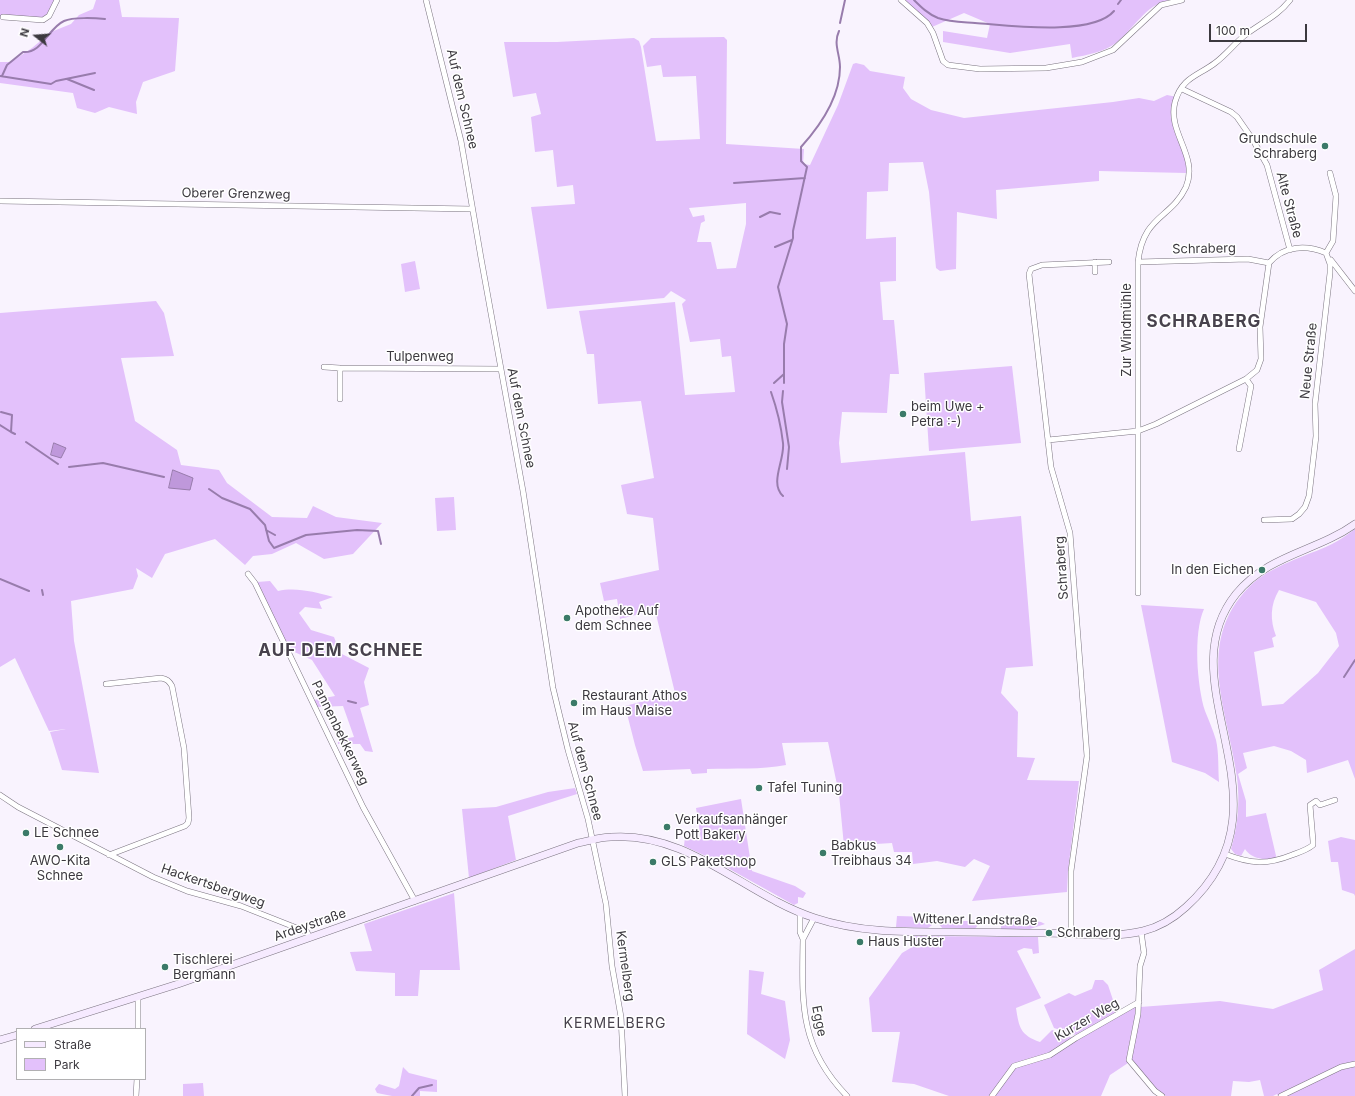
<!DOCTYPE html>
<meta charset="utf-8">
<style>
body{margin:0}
#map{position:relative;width:1355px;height:1096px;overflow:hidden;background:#f9f3fe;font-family:Inter,sans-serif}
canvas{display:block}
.legend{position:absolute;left:16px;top:1028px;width:130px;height:52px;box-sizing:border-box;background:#fff;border:1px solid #b1b0b2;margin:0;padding:5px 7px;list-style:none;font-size:12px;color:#3c393f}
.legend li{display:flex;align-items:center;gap:8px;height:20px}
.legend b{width:20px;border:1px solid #b1b0b2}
.north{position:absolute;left:16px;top:16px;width:40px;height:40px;-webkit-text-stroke:3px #fff;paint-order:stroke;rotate:287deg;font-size:11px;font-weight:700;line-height:16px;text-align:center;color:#3c393f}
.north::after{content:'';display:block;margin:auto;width:14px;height:18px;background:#3c393f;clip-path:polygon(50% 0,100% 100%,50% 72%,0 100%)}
.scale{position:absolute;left:1209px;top:24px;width:98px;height:18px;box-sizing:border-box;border:2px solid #3c393f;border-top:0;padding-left:5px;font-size:12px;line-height:14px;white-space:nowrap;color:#3c393f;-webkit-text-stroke:3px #fff;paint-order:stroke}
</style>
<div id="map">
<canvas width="1355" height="1096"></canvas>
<ul class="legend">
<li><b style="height:5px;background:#f6eaff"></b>Straße</li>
<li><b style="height:11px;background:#e3c1fb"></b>Park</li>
</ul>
<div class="north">N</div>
<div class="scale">100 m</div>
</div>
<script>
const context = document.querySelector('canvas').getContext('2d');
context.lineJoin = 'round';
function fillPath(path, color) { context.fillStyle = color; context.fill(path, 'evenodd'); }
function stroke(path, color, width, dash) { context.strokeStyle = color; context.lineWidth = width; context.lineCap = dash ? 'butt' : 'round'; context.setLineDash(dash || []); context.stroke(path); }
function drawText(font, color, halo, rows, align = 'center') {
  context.font = font + ' Inter,sans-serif'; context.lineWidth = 3; context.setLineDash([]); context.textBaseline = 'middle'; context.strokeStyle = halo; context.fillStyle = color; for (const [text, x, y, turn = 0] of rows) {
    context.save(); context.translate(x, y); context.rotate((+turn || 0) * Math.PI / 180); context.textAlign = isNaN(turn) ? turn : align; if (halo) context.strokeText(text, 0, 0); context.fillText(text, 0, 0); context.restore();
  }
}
fillPath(new Path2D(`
 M0,0H55L48,14L43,18L0,17Z
 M96,0H119L122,17L179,18L175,71L143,82L136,102L137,114L109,107L95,113L77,108L73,93L0,83V62H11L32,48L51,32L71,24L79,15L93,9Z
 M905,0H1169C1145,5 1134,29 1116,43C1104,52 1087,55 1072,58L1070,44L1010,53L943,42V31L987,38L990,24L964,13L932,27Z
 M724,37L727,40L726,144L804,149L803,164L810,165L838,105L853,64L856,63L864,65L870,71L905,77L903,88L911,99L931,110L964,118L1113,102L1139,98L1154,101L1167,95L1177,97C1162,133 1189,146 1186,173L1099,171V181L996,190L997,219L957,212L956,269L940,271L936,268L929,192L923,162L889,163L888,191L867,192L866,239L896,237V281L880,282L883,320H894L899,374H890L887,413L842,412L839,443L841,463L965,452L971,521L1021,516L1033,666L1006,668L1001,693L1018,712L1017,757L1035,758L1027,780L1079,781L1068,871L1067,892L972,901L990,866L974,859L965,867L937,861L913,864L912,852H894L892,843L844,846L839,794L828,742L782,743L786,765C761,770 734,768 707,769V773L692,774L690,769L643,771L635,745L625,706L675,693L655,610L620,619L617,599L604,601L600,583L659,570L653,518L627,514L621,485L654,478L641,401L598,404L594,354H587L579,311L675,302L685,395L735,392L731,356L722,357L720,339L690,342L682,304L686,300L671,291L664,298L547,309L531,207L575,204L573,185L557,187L553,150L535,152L531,117L541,114L536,93L513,97L504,42H557L634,38L639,41L641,47L656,141L700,139L696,76L663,77L661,65L647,67L643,46L651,38H654ZM746,203V224L736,268L717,269L711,242H697L701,223L705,221L704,215L693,217L689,208Z
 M415,261L420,289L405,292L401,264Z
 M156,301L164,313L174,356L121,358L135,421L177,450L181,465L219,470L227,483L272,517L307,518L313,506L336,517L382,523L353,554L324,559L296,543L272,554L253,556L245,565L215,539L165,554L152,578L136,568L138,576L133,589L71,601L74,641L99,773L62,770L50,732L66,729L49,731L15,658L0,667V313Z
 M1012,366L1021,443L929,451L924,373Z
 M454,497L456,530L437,531L435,498Z
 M1355,529V779L1348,760L1307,773L1306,760L1291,751L1274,746L1243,753L1247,768L1238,774L1246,801V817L1266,813L1277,860C1266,860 1251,859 1245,849L1241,856L1235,854L1231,849C1238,825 1240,802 1237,777C1228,711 1194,643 1249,587C1271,565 1305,557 1332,544C1340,540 1348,534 1355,529ZM1279,590L1316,602L1336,633L1339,646L1318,673L1283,704L1262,706L1254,652L1274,647L1272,638L1276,636C1270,620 1270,605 1279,590Z
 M270,581L278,591C296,587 315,592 333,597L319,602L322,609L305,607L299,613L311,630L334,637L340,653L369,668L364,682L369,705L360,708L373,752L365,751L360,744H338V740L354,737L343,706L317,707L314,700L335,696L312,660L290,650L257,582Z
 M1141,605L1204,609C1193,633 1197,686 1205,711C1209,721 1213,730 1216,740C1219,753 1218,769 1219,782L1205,773L1172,762Z
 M575,788L577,794L508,816L516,860L469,878L462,809L496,807L548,792Z
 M741,799L752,871L795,886L806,893L803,898L798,897V903L794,905L708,857L684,846L685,837L701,839L696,808Z
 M1341,837L1355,840V896L1354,894L1342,890L1338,862H1331L1328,841Z
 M454,893L460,970H420L418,996H395V973L356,971L350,952L372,951L364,924Z
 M897,916L931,917L932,925L928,928L896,927Z
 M1012,917L1041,922L1045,924L1027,930L1001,929V918Z
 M957,921H977L978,925L975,929H943L938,923Z
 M914,936L1038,937L1039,953L1033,954L1032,949L1024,948L1017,951L1041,998L1016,1008C1019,1027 1020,1035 1040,1042L1052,1030L1073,1038L1050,1053L1014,1065L1008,1070L1051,1056L1078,1039L1137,1006L1127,1056L1128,1063L1110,1075L1101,1096H949L914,1084L892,1082L900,1032H872L869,998L902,953L914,946Z
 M1355,949V1096H1278L1277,1094L1273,1096H1264L1260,1080L1249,1082L1233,1081L1231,1096H1166L1156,1089L1132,1062L1131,1057L1140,1007L1220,1001L1273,1009L1323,990L1319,970Z
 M749,970L764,972L761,994L785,1001L790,1040L785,1059L747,1034Z
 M1095,980H1103L1108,985L1117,1012L1076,1035L1054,1028L1044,1005L1069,993L1075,996L1092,989Z
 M403,1067L409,1073L437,1080V1092L420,1091V1096H392L377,1093L375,1089L379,1084L395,1089L399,1086Z
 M203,1083L204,1096H183V1084Z`), '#e3c1fb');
const water = new Path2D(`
 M54,443L66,448L61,458L51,455Z
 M173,470L193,478L190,490L169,488Z`);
fillPath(water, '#bf98db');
stroke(water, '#987cac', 1);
stroke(new Path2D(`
 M914,0C921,7 928,14 938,18C950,22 963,22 975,23C1006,25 1092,37 1114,11
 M1118,4L1121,0
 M840,23L845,0
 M0,76L51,84L56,81L95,73
 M2,76L7,65L23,52C42,54 48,28 64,21C73,17 95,18 105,19
 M67,79L94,90
 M734,183L805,178
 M760,217L770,212L780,214
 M775,247L792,240
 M784,374V383
 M774,383L784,374V344L787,324L778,287L793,238V231L807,167L801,161V147C820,126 840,97 840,67C840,54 833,44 839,31
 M783,391L782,402L789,447L787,469
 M771,392C777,409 781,425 783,443C785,460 769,483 783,496
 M1,412L12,415L11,432L15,434
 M0,425L11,432
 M26,442L58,464
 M69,467L103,463L164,477
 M209,489L222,498L250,509L265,525L269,541L274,548L306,535L357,530L378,531L381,544
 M266,530L275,535
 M0,579L29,591
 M42,590L43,595
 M1344,677L1355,660
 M348,701L356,703
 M412,1096L419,1088L432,1085`), '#987cac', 2);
const minor = new Path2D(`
 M426,0L461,141L481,258L523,491L553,688L568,750L588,819L606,904L612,966L621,1017L625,1096
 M901,0L927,23L933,33L943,61L948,65L980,69L1046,68L1082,62L1113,50L1161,5L1182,0
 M3,17L43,20L49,16L57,0
 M1182,89L1231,112L1237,117L1253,140L1267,165L1290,250
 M0,201L472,209
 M1326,253L1333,241L1336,196L1330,173
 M1331,260L1355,291
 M1138,262L1248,259L1269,263
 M1095,272V262
 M324,367L340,368
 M340,399V368L501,369
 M1048,440L1138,431L1156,424L1246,379L1257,370L1261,359L1260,327L1269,263C1284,245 1307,245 1326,253
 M1239,449L1251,386L1246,379
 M1264,520L1292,519L1299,514L1305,507L1309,496L1316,436L1315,404L1330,273V264L1326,253
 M248,574L255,583L363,807L415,901
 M1138,593V262C1143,215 1171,219 1186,187C1199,156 1167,133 1175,102C1182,77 1198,76 1215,63C1226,55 1234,44 1244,36C1259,24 1278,16 1290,0
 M106,684L161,678C167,679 169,681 172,686L184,748L189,818L188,823L185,826L109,855
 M0,795L18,807L153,877L187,891L241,906L307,932L310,938
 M1225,854C1251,864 1267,865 1292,855C1300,852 1307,850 1313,845V841L1310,805L1316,801L1320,805L1335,800
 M800,913V932L803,939C802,1003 799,1047 847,1096
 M1141,931L1144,953L1140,966L1138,1014L1129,1060L1155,1091L1162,1096
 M1071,934V871L1087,756L1070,533L1051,467L1029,274L1031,269L1042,265L1109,262
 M803,939L814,918
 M138,1029V997
 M136,1096L137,1079
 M992,1096L1014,1066L1050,1055L1076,1038L1139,1002
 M1281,1096L1341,1067L1355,1064`);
const secondary = new Path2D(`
 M35,1029L178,984L578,843C589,841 600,837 611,837C689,831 746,896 815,918C860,933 907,932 953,932C983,932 1013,933 1043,933C1075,933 1111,939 1143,931C1159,927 1174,918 1186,907C1300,804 1163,685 1236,594C1269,554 1316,552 1355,524
 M0,1040L17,1035`);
stroke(minor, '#7b7480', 6);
stroke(secondary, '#7b7480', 8);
stroke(minor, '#fff', 5);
stroke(secondary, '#f6eaff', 7);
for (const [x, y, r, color] of [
 [1325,146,4,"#3b7a68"],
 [903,414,4,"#3b7a68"],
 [1262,570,4,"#3b7a68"],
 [567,618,4,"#3b7a68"],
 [574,703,4,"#3b7a68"],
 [759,788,4,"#3b7a68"],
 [667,827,4,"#3b7a68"],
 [26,833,4,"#3b7a68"],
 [60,847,4,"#3b7a68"],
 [823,853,4,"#3b7a68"],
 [653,862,4,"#3b7a68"],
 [1049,933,4,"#3b7a68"],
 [860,942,4,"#3b7a68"],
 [165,967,4,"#3b7a68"]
]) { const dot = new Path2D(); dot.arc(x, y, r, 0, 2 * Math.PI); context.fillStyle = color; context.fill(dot); stroke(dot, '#fff', 1.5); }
drawText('13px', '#3c393f', '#fff', [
 ["Auf dem Schnee",462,99,77],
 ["Oberer Grenzweg",236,194,1],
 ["Alte Straße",1289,205,75],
 ["Schraberg",1204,249,-1],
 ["Zur Windmühle",1127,330,-90],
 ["Tulpenweg",420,357],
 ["Neue Straße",1309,361,-84],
 ["Auf dem Schnee",521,418,79],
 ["Schraberg",1062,568,-94],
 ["Pannenbekkerweg",340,733,64],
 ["Auf dem Schnee",585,771,75],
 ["Hackertsbergweg",213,886,19],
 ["Wittener Landstraße",975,920,1],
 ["Ardeystraße",310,925,-19],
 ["Kermelberg",625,966,82],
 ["Kurzer Weg",1087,1020,-30],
 ["Egge",819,1021,78]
]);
drawText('13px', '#3c393f', '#fff', [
 ["Grundschule",1317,139,"right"],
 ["Schraberg",1317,154,"right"],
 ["beim Uwe +",911,407],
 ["Petra :-)",911,422],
 ["In den Eichen",1254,570,"right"],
 ["Apotheke Auf",575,611],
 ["dem Schnee",575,626],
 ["Restaurant Athos",582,696],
 ["im Haus Maise",582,711],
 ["Tafel Tuning",767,788],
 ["Verkaufsanhänger",675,820],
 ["Pott Bakery",675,835],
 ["LE Schnee",34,833],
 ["Babkus",831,846],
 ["Treibhaus 34",831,861],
 ["AWO-Kita",60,861,"center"],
 ["Schnee",60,876,"center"],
 ["GLS PaketShop",661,862],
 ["Schraberg",1057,933],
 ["Haus Huster",868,942],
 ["Tischlerei",173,960],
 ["Bergmann",173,975]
], 'left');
context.letterSpacing = '1px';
drawText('14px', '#48424d', '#fff', [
 ["KERMELBERG",615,1024]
]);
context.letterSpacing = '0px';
context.letterSpacing = '1px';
drawText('bold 17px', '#48424d', '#fff', [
 ["SCHRABERG",1204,322],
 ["AUF DEM SCHNEE",341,651]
]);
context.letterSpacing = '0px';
</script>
